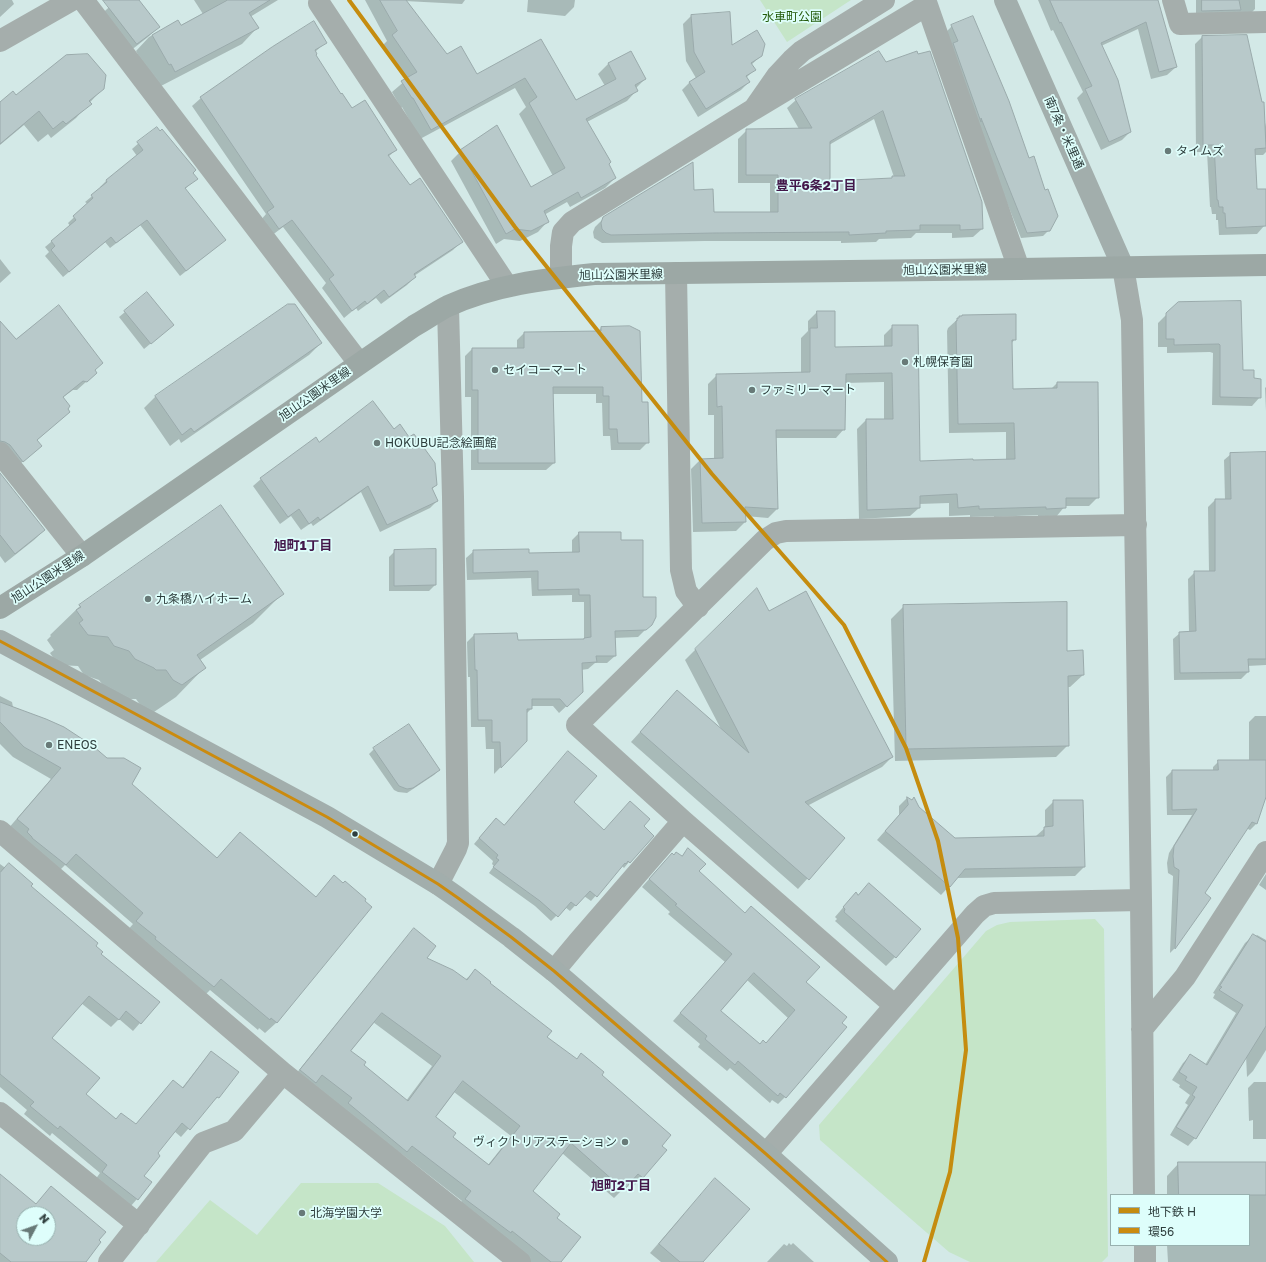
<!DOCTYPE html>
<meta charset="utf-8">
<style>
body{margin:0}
#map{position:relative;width:1266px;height:1262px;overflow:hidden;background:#d3e9e7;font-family:"Golos Text","Noto Sans JP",sans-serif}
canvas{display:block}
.legend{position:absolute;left:1110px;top:1194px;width:140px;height:52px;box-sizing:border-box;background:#defefb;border:1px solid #98b1af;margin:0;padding:5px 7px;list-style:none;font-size:12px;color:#2e3e3d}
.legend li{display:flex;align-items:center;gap:8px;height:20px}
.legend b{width:20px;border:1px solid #98b1af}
.north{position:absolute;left:16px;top:1206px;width:40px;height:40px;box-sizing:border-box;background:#defefb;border:1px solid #98b1af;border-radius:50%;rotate:49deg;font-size:11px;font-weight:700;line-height:16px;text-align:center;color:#2e3e3d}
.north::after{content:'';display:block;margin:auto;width:14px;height:18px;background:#687a78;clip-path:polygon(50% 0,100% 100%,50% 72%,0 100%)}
</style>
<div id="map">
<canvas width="1266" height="1262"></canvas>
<ul class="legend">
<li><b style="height:5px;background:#c58c0f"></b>地下鉄 H</li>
<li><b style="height:5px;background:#cb8b0f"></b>環56</li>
</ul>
<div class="north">N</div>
</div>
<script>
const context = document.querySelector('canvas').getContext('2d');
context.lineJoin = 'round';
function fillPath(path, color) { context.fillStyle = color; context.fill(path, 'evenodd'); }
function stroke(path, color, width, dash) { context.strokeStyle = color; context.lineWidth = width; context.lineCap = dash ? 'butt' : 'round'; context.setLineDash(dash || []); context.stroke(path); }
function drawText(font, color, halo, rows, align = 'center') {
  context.font = font + ' "Golos Text","Noto Sans JP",sans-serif'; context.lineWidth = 3.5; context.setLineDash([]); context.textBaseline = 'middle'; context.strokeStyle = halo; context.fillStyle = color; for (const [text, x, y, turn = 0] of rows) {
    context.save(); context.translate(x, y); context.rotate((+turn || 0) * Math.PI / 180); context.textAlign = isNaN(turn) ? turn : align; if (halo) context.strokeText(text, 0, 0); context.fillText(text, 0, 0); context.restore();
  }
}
fillPath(new Path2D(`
 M760,0H851L787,42Z
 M1095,919L1104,929L1108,1256L1102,1262H970L949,1252L820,1140L819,1125L986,931L997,925L1010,922Z
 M301,1183H378L445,1226L474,1262H156L210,1200L257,1235Z`), '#c5e5c8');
fillPath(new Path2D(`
 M0,0H12L14,4L0,17Z
 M117,0H138L158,27L148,37L125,55L96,19Z
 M194,0H278L250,17L257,28L242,44L159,87L152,81L136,51L149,37L178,21L180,26L203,14Z
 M365,0H465L462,4L405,1L446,55L477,75L541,40L576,102L605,86L598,74L608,64L630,52L645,79L636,88L637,90L627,101L587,122L615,178L605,188L570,207L567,202L544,215L548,221L538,232L520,241L504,239L496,244L451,161L461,151L530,189L553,176L519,114L526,107L515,88L420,139L402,107L401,108L392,92L406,80L382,46L387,41Z
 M528,0H575L574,7L565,16L527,12Z
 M1038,0H1157L1176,67L1167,75L1151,79L1138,29L1101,46L1130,132L1122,140L1101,150L1077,98L1083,92L1053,30L1051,31Z
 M1196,0H1255V9L1249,15L1196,17Z
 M729,13L731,46L761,56L751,65L754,70L746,78L749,82L741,90L698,117L682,90L690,82L696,78L686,61L683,24L691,16Z
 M952,26L1049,230L1043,236L1021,238L976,125L946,32Z
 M1246,36L1266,127V152L1263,155H1254L1256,190H1266V220L1264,223V226L1257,234L1219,235L1218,220H1216V214H1212L1211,207H1210L1207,152H1196L1195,44L1202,37Z
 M325,43L315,52V55L341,96L352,109L396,150L388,157L410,186L461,242L453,250L414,276L415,277L407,285L381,304L376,298L358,311L356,308L344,318L322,288L326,283L283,227L271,236L260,221L266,214L192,106L201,98L272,48Z
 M879,52L982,229L973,237L952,238V233H916L911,238L879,239L876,242L841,243V241H705L602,243L594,238L593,232L595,227L604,218L693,191L713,213H770V183H738V139L747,130L799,129L787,108L796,100ZM874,119L894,177L891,179L829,182V145Z
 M103,88L76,118L51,138L48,134L38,142L24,125L0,145V103L16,96Z
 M156,128L196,179L185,189L225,240L180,276L140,225L110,248L105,242L63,277L45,256L49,252L45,247L70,226L68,223L88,204L85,202L102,188L100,187L106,181L137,156L132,149Z
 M0,259L11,273L0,283Z
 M1240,302L1242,371L1253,379L1260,397L1252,406L1212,405L1213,353L1210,352L1167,353V347H1158V323L1167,314Z
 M125,312L173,325L144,349L119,317Z
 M817,312L834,348L884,347V335L893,326L919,462L1006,460V432L949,433L947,331L948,328L960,317L1015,339L1011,344L1012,390L1051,389L1057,383L1098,497L1089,506H1065L1056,517H1038V515L994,517V516L970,517V515L949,516V503L919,504V508L910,516L859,519L857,429L866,420H884V382L845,383L844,429L836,438H775L777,509L768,518L745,516V522L736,531L693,532L691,469L700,460H714V415H708V384L717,375L801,373V338L808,331V321Z
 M601,328L641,403L648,442L640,450H611L610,436H603L602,403H596V394H552L554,463L546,470H471V397H465V356L472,349H517V340L524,333L597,332Z
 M321,343L309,355L181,443L179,439L170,446L144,408L156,396Z
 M0,354L94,370L96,373L77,390H73L62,398L69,412L36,441L41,446L13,470L0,454Z
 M1266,387V411L1265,388Z
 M394,430L409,439L436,485L432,489L437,501L430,508L380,532L361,492L313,526L311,523L301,530L291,516L280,524L253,486L261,479L319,443Z
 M1266,453V665L1247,666L1248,672L1241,679L1174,680L1173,639L1180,633L1189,632L1188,579L1195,572H1209L1208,507L1215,500H1225L1224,460L1231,454Z
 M0,475L44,530L34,540L5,563L0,556Z
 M579,533H620V541L642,598L651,624L638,637L614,638L615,656L607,663H595L588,669L581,670L574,699L559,713L553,706H531V709L526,714V741L494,774V749H486L485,727H471L470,677H468L467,642L474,635L517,641L584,640V602H572V595L532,596L531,578L467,580L466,558L474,551L528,554L572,553V540Z
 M395,551L435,585L429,591H389V557Z
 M756,589L769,612L892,757L882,767L807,806L844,838L798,889L631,742L667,702L722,731L685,660Z
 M282,594L253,623L200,660L205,667L176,697L151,714L143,709L136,699H126L106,689L99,680L84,675L78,666L58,665L50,653L54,650L47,640L51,636L50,635L80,606Z
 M904,606L1066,652L1083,675L1070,687H1067L1068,745L1056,757L895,761L891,619Z
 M0,696L12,702L13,707L131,784L216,859L240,833L315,898L334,877L371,907L276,1023L265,1033L259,1028L258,1030L210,990L203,997L126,932L133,924L65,865L55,875L7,830L51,779L13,757L0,744Z
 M1255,716H1266V799H1264L1256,824L1250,830L1246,828L1203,893L1210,898L1174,949L1170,953L1173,876L1168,873L1167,863L1169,853L1192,815H1167L1166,777L1172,771H1213V767L1219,761H1249V722Z
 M374,749L439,770L434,775L407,793L398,792L394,790L369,754Z
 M907,798L954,839L1036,836L1045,828V810L1054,801H1082L1084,867L1075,876L957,878L941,895L877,840L899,815V806Z
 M572,802L604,831L642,826L629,862L624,868L622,866L591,901L584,896L570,911L565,907L551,921L535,906L489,873L494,866L492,864L493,861L474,844L490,825L504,826Z
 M688,850L698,871L805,982L785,1097L778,1104L772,1100L770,1103L730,1068L727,1071L698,1047L700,1044L673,1021L725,962L668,914L670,912L642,887L665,861L674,856L681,857ZM747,980L788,1018L765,1044L760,1045L720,1011Z
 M0,864L30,886L94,946L140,1023L133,1031L119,1019L111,1027L81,1003L51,1038L85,1094L115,1120L135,1125L173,1081L182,1088L204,1060L211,1052L218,1097L210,1104L181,1137L174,1131L156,1154L142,1177L137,1199L130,1207L95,1180L100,1173L52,1133L50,1136L24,1114L27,1110L0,1087Z
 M1266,874V890L1259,885Z
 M858,895L895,957L886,966L835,921L837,919L835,917L847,903Z
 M414,929L425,959L465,980L475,971L546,1037L576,1060L600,1075L666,1150L633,1187L628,1184L614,1198L562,1153L531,1191L555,1218L559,1262H529L456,1209L462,1201L403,1155L291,1080L405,939ZM373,1022L432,1066L406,1101L362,1065L350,1051ZM454,1092L511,1136L488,1165L452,1137L435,1118Z
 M1257,935L1266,940V1050L1253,1071L1247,1077L1246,1055L1195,1138L1188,1146L1170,1135L1188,1105L1185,1103L1190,1095L1179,1087L1180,1085L1172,1080L1183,1063L1190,1056L1205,1065L1236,1013L1213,998L1215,994L1213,993L1245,943L1253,936L1255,937Z
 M1254,1082H1266V1139H1253V1120L1249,1121L1248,1088Z
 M1179,1163H1266V1262H1168L1167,1245H1249V1195H1167V1176Z
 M0,1175L36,1205L98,1241L83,1262H0ZM24,1214H48V1238H24Z
 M706,1189L702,1262H661L650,1253Z
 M789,1243L791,1245L793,1243L814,1262H767L784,1244L787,1246Z`), '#0003');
const building = new Path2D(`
 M103,0H139L160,27L137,44Z
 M228,0H270L249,13L259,28L175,72L171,64L169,65L152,35L178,20L181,25Z
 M380,0H406L447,54L461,46L477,74L541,39L576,100L616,79L608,63L631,51L646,79L635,85L638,91L586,119L611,162L609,164L616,178L581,198L578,192L544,211L549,222L531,231L515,229L506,234L460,150L497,125L531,187L565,168L529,103L537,97L525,78L431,130L413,98H412L401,81L417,72L392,35L397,31Z
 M1050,0H1158L1177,67L1159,72L1146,22L1101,43L1118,80L1131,132L1109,142L1085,89L1092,86L1061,22L1060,23Z
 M1202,0H1239L1241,10L1202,11Z
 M730,12L732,45L757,30L765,44L762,56L751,63L756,70L746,76L750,82L706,109L689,82L705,72L694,52L691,15Z
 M973,16L1009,101L1029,158L1034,156L1045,190L1048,189L1058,216L1050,231L1027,233L981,118V122L953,43L958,41L951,25Z
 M314,21L327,43L315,50L317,54L316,55L341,94L342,93L352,108L365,100L397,150L388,155L410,185L420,178L463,242L414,274L416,277L389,297L384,290L367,304L365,301L352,311L329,279L334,275L292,220L279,229L267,212L274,207L200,97L272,47Z
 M1247,35L1262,102H1264L1266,148L1255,149L1257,189H1266V226L1226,228L1225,213H1223V207H1219L1218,200H1217L1214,145H1203L1202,36Z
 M879,51L886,62L917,51L918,54L930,51L982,202L983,229L960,230V225H920V230L886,231V233L849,235V232L715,233L611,235L606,233L602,229L601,223L603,217L693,162L694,190L713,189L714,212H778V175H746V129L812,128L795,99ZM883,111L905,176H892V178L830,181V142Z
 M88,54L106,75L104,89L89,101L92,104L66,124L63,121L53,129L39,111L0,144V102L13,91L16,95L66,55Z
 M157,127L160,131L162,129L196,170L193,173L198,179L185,188L226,240L186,271L147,220L116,243L111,237L69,272L51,250L55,246L51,241L76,220L73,216L93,198L91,195L107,182L106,180L143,150L137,142Z
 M147,292L174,325L151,344L124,311Z
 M1241,301L1243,370H1254V378L1261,379V398L1220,397V345L1219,344L1174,345V339H1166V313L1178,302Z
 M288,304H295L322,343L194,432L191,428L182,435L155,396Z
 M59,305L103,363L95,370L97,373L87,382L83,381L63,397L70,406L68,409L70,412L37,440L42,446L23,462L10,445L5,442L0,441V321L16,339Z
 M817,311H835V347L892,346V325H918L920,461L973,459V460L1015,459L1014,423L958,424L956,321H957V318H959V316H962V315L1016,314V340H1012L1013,389L1057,388V382H1098L1099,498H1066V508L1046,509V507L979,509V506L958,508L957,494L920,496V508L867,510L866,419H893L892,373L846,374L845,430H776L778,509L745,507L746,522L702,523L700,459L723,458L722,406L717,407L716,374L810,372V328H817Z
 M630,326L640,331L642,402H648L649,443H618L617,429H609V396H603V387H553L555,463H478V390H472V348H524V332L601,331V327Z
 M373,401L394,429L400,424L409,437L414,434L435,463L437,485L432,488L438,501L387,525L368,486L320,520L318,517L309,524L299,509L288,517L260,478L316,437L319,442Z
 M1266,452V659H1248L1249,672L1180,673L1179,632L1196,631L1194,571H1215V499H1231L1230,453Z
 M0,473L45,530L15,554L0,535Z
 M221,505L284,594L197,655L206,668L182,685L173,680L166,670H156L154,668L135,659L129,651L114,646L108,637L88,635L79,623L83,620L76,610L81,607L79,605Z
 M579,532H621V540H643V597H656V617L652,625L646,630L615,631L616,656H596L597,662L582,663L583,692L567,707L560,699H532V709H527V741L501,768L500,742H492V720H478L477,670H475L474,634L517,633L518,640L584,639V638L591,637L590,595H579V589L538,590V571L473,573V550L529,549V553L579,552Z
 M436,549V585L394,586V550Z
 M757,588L769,611L806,591L893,757L805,802L845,838L809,880L640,732L677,690L749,753L695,649Z
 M1067,602V651L1083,650L1084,675L1068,676L1069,746L906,749L903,605Z
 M0,702L46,719L64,727L93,746L107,758H124L141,768L132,784L217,858L240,832L316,897L334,875L343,883L345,881L366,899L365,901L372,907L277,1023L271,1018L270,1020L221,979L214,987L155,939L156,937L136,921L143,913L76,854L66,865L32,838V837L27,832L29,829L17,819L61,768L24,747L0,722Z
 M409,724L440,770L413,788L407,789L399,786L373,748Z
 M568,751L597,776L574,802L604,830L630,801L650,819L644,826L654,836L630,863L628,861L626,864L625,863L597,897L590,891L576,906L571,902L558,917L540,901L493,867L499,860L496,858L498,855L479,838L496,818L504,825Z
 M1218,760H1266V797L1257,824L1252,822L1205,893L1211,898L1175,949L1179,870L1174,867L1173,856L1174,846L1197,809L1172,810V770H1218Z
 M907,797L912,800L914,797L919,807L955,838L1044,836V827L1053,826V800H1083L1085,867L965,869L950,887L885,831L908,805Z
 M688,848L706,864L699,871L745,913L751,906L820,967L806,982L847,1017L842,1023L847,1027L786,1098L780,1093L778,1096L738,1061L735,1065L705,1039L707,1036L680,1013L732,954L675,905L677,904L649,879L672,853L674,855L676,852L682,856ZM754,973L795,1010L766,1043L763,1040L760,1044L721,1011Z
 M9,863L33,884L31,886L98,943L96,946L103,952L101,954L160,1002L141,1024L126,1011L119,1020L89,996L52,1038L100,1078L86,1094L116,1119L121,1113L136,1124L173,1080L183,1088L211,1051L239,1072L219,1098L217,1097L190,1130L182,1123L158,1153L160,1156L144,1176L152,1182L138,1200L102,1172L107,1165L60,1126L58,1129L30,1106L34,1102L0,1074V873Z
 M869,883L921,929L896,958L844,912L845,909L843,907L856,892L858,895Z
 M414,928L436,946L427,958L453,970L467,980L475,969L491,982L490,983L552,1031L547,1037L577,1059L581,1053L604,1072L602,1075L671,1135L662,1146L667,1150L643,1178L638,1174L624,1190L571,1143L533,1191L560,1214L557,1218L581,1237L561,1262H551L512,1231L511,1233L465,1199L471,1191L412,1146L407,1152L348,1103L352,1098L322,1075L316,1083L300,1070ZM382,1013L441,1056L408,1101L364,1065L366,1062L351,1051ZM463,1081L520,1126L489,1165L453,1137L456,1133L436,1117Z
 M1253,934L1266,942V1026L1196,1139L1176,1127L1195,1097L1192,1095L1197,1087L1185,1080L1187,1077L1179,1072L1190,1054L1207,1065L1243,1005L1219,990L1222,987L1220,986Z
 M1178,1162H1266V1195H1179Z
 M0,1174L36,1204L51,1186L106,1232L99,1240L101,1242L86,1262H11L0,1253ZM24,1214H48V1238H24Z
 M715,1178L750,1209L703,1262H680L659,1244Z`);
fillPath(building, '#b8c9ca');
stroke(building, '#9aaaab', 1);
stroke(new Path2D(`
 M83,0L359,363
 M1173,0L1180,24L1266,22
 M319,3L507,286
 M0,41L72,0
 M754,109L927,5L1019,269
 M1123,267L1132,320L1141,900L1144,1195
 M676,273L681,570L686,591L698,607
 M561,277V246L563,232L572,222L754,109L777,76L792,60L802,51L884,0
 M0,453L82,556
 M0,831L283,1073L234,1131L203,1143L109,1262
 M438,884L456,849L458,843L453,497L448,307
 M554,971L579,941L683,821
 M894,1005L683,821L577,725L765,540L776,533L786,531L1136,525
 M1142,1029L1185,977L1266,852
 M283,1073L520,1262
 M0,1113L139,1225
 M766,1154L975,914L984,906L994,903L1141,900
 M1145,1245V1262`), '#a5aeac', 22);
stroke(new Path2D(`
 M1005,0L1123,267
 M0,641L327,817L438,884L458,898L511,937L554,971L766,1154L887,1262`), '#a2aeac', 22);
stroke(new Path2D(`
 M0,608L82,556L414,326C425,320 436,312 448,306C494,285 545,279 594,274L1019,269L1266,265`), '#9ca8a5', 22);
stroke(new Path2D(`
 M0,641L327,817L438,884L458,898L511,937L554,971L766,1154L887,1262`), '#cb8b0f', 3);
stroke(new Path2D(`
 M349,0L515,227L712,474L844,625L906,748L938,841L958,938L966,1050L950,1172L924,1262`), '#c58c0f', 4);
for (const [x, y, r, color] of [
 [1168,151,4,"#687a78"],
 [905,362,4,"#687a78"],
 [495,370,4,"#687a78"],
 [752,390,4,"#687a78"],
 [377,443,4,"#687a78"],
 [148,599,4,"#687a78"],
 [49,745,4,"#687a78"],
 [355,834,3.5,"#2e3e3d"],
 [625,1142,4,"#687a78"],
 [302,1213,4,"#687a78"]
]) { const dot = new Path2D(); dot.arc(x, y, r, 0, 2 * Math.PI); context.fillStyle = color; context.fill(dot); stroke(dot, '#defefb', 1.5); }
drawText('12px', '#235a0a', '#defefb', [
 ["水車町公園",792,17]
]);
drawText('12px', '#2e3e3d', '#defefb', [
 ["南7条・米里通",1064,133,66],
 ["旭山公園米里線",945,270,-1],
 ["旭山公園米里線",621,275,-1],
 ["旭山公園米里線",315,394,-35],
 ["旭山公園米里線",48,577,-33]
]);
drawText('12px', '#2e3e3d', '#defefb', [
 ["タイムズ",1176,151],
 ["札幌保育園",913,362],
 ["セイコーマート",503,370],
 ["ファミリーマート",760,390],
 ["HOKUBU記念絵画館",385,443],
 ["九条橋ハイホーム",156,599],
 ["ENEOS",57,745],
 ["ヴィクトリアステーション",617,1142,"right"],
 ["北海学園大学",310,1213]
], 'left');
drawText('bold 13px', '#43174a', '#defefb', [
 ["豊平6条2丁目",816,186],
 ["旭町1丁目",303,546],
 ["旭町2丁目",621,1186]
]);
</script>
